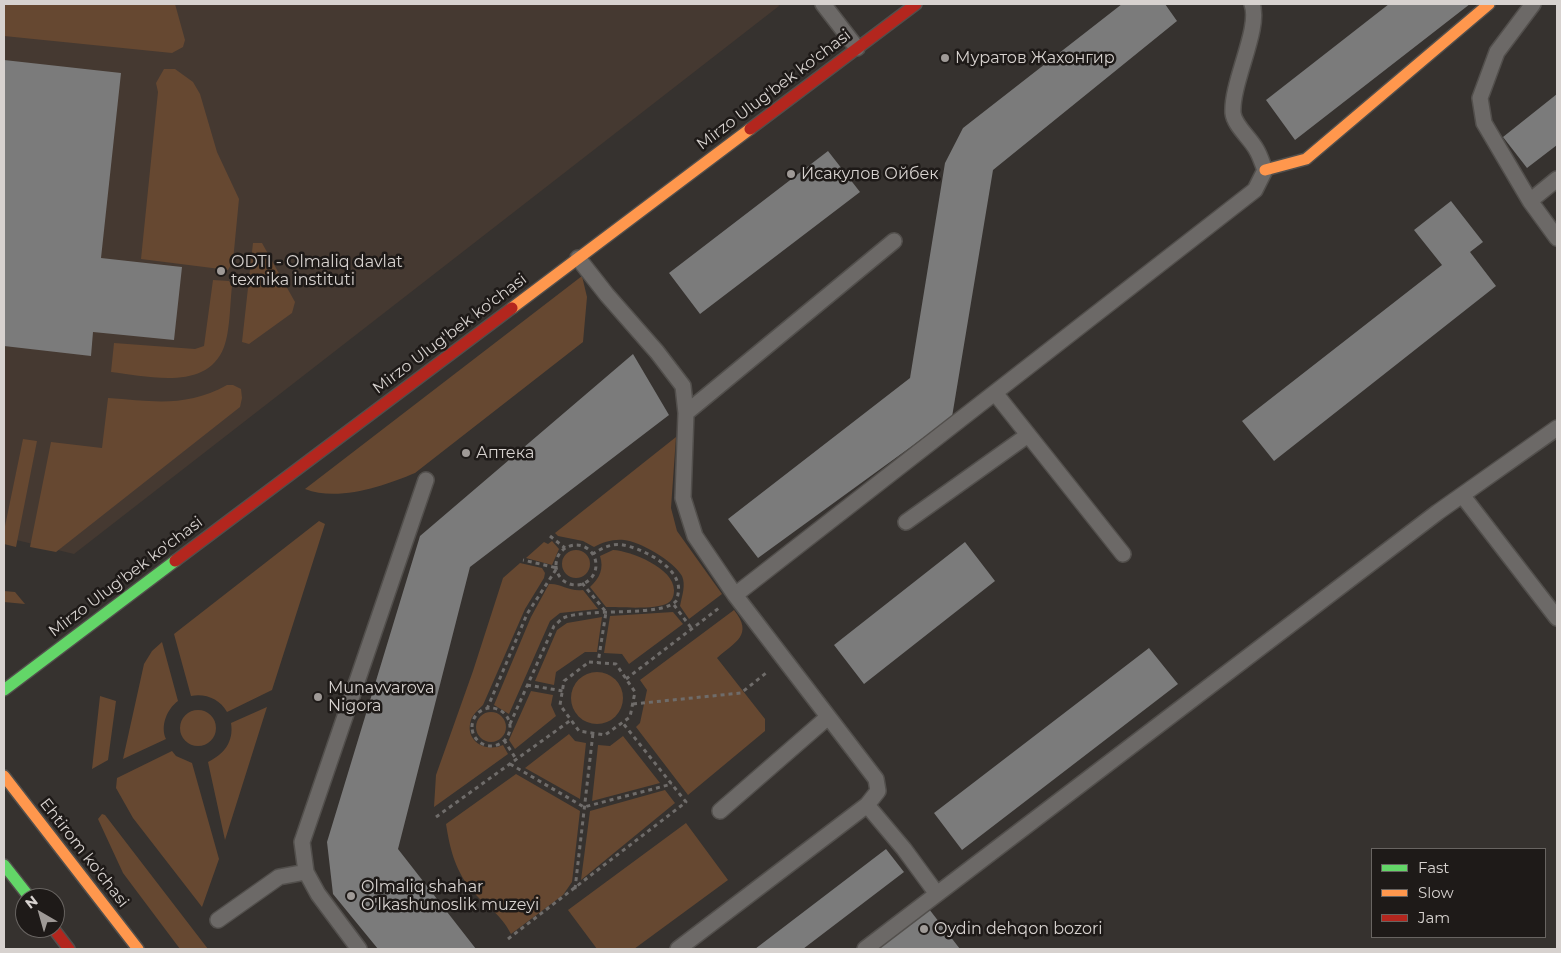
<!DOCTYPE html>
<meta charset="utf-8">
<style>
body{margin:0}
#map{position:relative;width:1561px;height:953px;overflow:hidden;background:#36322f;font-family:Montserrat,sans-serif}
canvas{display:block}
.frame{position:absolute;inset:0;border:5px solid #d7d2cf;pointer-events:none}
.legend{position:absolute;left:1371px;top:848px;width:175px;height:90px;box-sizing:border-box;background:#1e1a18;border:1px solid #686461;margin:0;padding:6px 9px;list-style:none;font-size:15px;color:#d7d2cf}
.legend li{display:flex;align-items:center;gap:10px;height:25px}
.legend b{width:25px;border:1px solid #686461}
.north{position:absolute;left:15px;top:888px;width:50px;height:50px;box-sizing:border-box;background:#1e1a18;border:1px solid #686461;border-radius:50%;rotate:322deg;font-size:14px;font-weight:700;line-height:20px;text-align:center;color:#d7d2cf}
.north::after{content:'';display:block;margin:auto;width:18px;height:22px;background:#9f9a97;clip-path:polygon(50% 0,100% 100%,50% 72%,0 100%)}
</style>
<div id="map">
<canvas width="1561" height="953"></canvas>
<div class="frame"></div>
<ul class="legend">
<li><b style="height:6px;background:#63d668"></b>Fast</li>
<li><b style="height:6px;background:#ff974d"></b>Slow</li>
<li><b style="height:6px;background:#b3261e"></b>Jam</li>
</ul>
<div class="north">N</div>
</div>
<script>
const context = document.querySelector('canvas').getContext('2d');
context.lineJoin = 'round';
function fillPath(path, color) { context.fillStyle = color; context.fill(path, 'evenodd'); }
function stroke(path, color, width, dash) { context.strokeStyle = color; context.lineWidth = width; context.lineCap = dash ? 'butt' : 'round'; context.setLineDash(dash || []); context.stroke(path); }
function drawText(font, color, halo, rows, align = 'center') {
  context.font = font + ' Montserrat,sans-serif'; context.lineWidth = 5; context.setLineDash([]); context.textBaseline = 'middle'; context.strokeStyle = halo; context.fillStyle = color; for (const [text, x, y, turn = 0] of rows) {
    context.save(); context.translate(x, y); context.rotate((+turn || 0) * Math.PI / 180); context.textAlign = isNaN(turn) ? turn : align; if (halo) context.strokeText(text, 0, 0); context.fillText(text, 0, 0); context.restore();
  }
}
fillPath(new Path2D(`
 M4,4H778L779,6L74,554L4,537Z`), '#453931');
fillPath(new Path2D(`
 M4,4H175L185,40L183,47L172,53L4,36Z
 M164,69H175L193,82L200,94L217,152L239,199L233,261L228,270L141,259L158,92L156,83Z
 M253,243H262L295,302L292,313L249,344L242,342Z
 M582,276L587,297L583,342L415,473C384,486 338,502 305,489Z
 M213,280L229,281L232,286C230,304 230,332 224,347C207,392 147,376 111,372L114,343L195,349L204,346Z
 M227,385H233L241,389L242,398L240,407L56,552L30,547L51,442L102,448L108,398C152,401 186,408 227,385Z
 M676,437L671,508L677,531L722,594L689,619L680,606C682,596 686,585 682,576C674,561 639,541 624,540C613,539 603,542 594,547L583,541L558,536L555,533Z
 M23,439L37,441L16,547L4,544V531Z
 M319,521L325,524L272,690L227,712C220,699 205,693 191,696L174,634Z
 M552,541L559,549L552,565L526,558L544,542L548,544Z
 M562 564a14 14 0 1 1 28 0a14 14 0 1 1-28 0Z
 M613,550C631,551 674,568 674,590C674,595 673,600 668,603C657,610 620,607 606,607L590,587C600,578 604,568 600,556Z
 M520,563L542,568L545,573L544,578L525,609L483,705C479,709 473,714 471,720C464,741 486,753 503,745L508,754L434,807L436,775L473,671L503,578Z
 M549,584C561,583 569,592 583,590L598,609L560,613L550,621L509,714L494,705L531,617Z
 M4,591L15,592L25,604L4,602Z
 M734,610C754,635 735,642 717,658L765,719V731L688,795L636,727L640,723L647,690L640,680Z
 M673,612L683,624L629,664L622,654L604,653L610,616Z
 M602,617L597,652H585L556,672L554,685L535,681L557,630L567,623Z
 M162,642L178,701C167,709 160,726 166,739L123,759L144,664L152,651Z
 M571 698a26 26 0 1 1 52 0a26 26 0 1 1-52 0Z
 M531,691L553,695L551,705L556,716L515,749L509,740Z
 M100,696L116,701L108,760L92,769Z
 M267,707L225,840L208,762C224,754 234,742 231,723Z
 M180 728a18 18 0 1 1 36 0a18 18 0 1 1-36 0Z
 M476 727a15 15 0 1 1 30 0a15 15 0 1 1-30 0Z
 M569,734L575,741L586,743L580,799L525,768Z
 M623,736L660,783L592,801L598,745L610,746Z
 M172,751L176,756L192,763L219,859L202,907L133,818L116,788L117,778Z
 M516,774L580,811L572,882L563,895L511,934C500,913 489,909 474,893C456,873 450,850 446,824Z
 M665,790L675,803L581,880L590,811Z
 M102,814L105,815L208,949H180L123,873L98,819Z
 M686,823L728,880L634,949H597L568,910Z`), '#664831');
fillPath(new Path2D(`
 M1122,4H1165L1177,21L993,170L952,417L758,558L728,519L910,378L945,163L963,128Z
 M1389,4H1470L1295,140L1266,100Z
 M4,60L121,73L101,258L182,267L174,340L93,332L91,356L4,346Z
 M1557,94V145L1527,168L1503,137Z
 M828,151L860,192L700,314L669,273Z
 M1451,201L1483,242L1470,252L1496,286L1274,461L1242,421L1442,265L1414,230Z
 M633,354L669,415L470,567L398,849L476,949H378L333,894L327,842L420,536Z
 M965,542L995,581L864,684L834,645Z
 M1149,648L1178,684L962,850L934,813Z
 M886,849L904,872L803,949H755Z
 M929,909L960,949H877Z`), '#7b7b7b');
const lane = new Path2D(`
 M823,4L857,48
 M1533,4L1497,52L1480,98L1484,123L1530,201L1557,238
 M1530,201L1557,179
 M578,258L607,295L657,352L683,386L686,413L683,498L695,536L735,595L876,779L878,791L867,805
 M995,393L1123,554
 M686,413L894,241
 M1462,495L1557,618
 M906,522L1028,435
 M735,595L1255,190L1265,170C1262,163 1260,155 1256,149C1250,138 1234,125 1233,113C1231,83 1261,28 1252,4
 M720,811L828,717
 M218,920L279,877L306,872
 M359,949L318,894L306,872L302,842L426,480
 M678,949L867,805L904,849L937,894
 M865,949L1438,512L1557,428`);
const fast = new Path2D(`
 M4,690L175,561
 M4,865L30,898`);
const slow = new Path2D(`
 M1265,170L1306,159L1489,4
 M512,308L750,129
 M4,776L138,949`);
const jam = new Path2D(`
 M750,129L916,4
 M175,561L512,308
 M53,928L69,949`);
stroke(lane, '#524f4c', 18);
stroke(fast, '#524f4c', 14);
stroke(slow, '#524f4c', 14);
stroke(jam, '#524f4c', 14);
stroke(new Path2D(`
 M550,536L565,548
 M556 565a20 20 0 1 1 40 0a20 20 0 1 1-40 0Z
 M582,583L606,612L598,663
 M674,605L692,629
 M589,662L616,664L635,692L630,717L605,735L579,731L560,705L564,681Z
 M626,679L719,608
 M527,685L563,691
 M633,704L741,693L766,673
 M472 727a19 19 0 1 1 38 0a19 19 0 1 1-38 0Z
 M487,709L527,614L557,568L523,560
 M510,724L554,626C557,624 560,620 563,618C588,607 664,618 677,600C678,593 680,588 677,581C671,563 640,548 623,545C612,543 602,548 593,554
 M504,740L516,759
 M510,764L584,807L672,784
 M436,817L571,720
 M575,889L593,733
 M508,939L686,802L622,722`), '#6f6c6a', 3, [4, 4]);
stroke(lane, '#6c6967', 15);
stroke(fast, '#63d668', 11);
stroke(slow, '#ff974d', 11);
stroke(jam, '#b3261e', 11);
for (const [x, y, r, color] of [
 [945,58,5,"#9f9a97"],
 [791,174,5,"#9f9a97"],
 [221,271,5,"#9f9a97"],
 [466,453,5,"#9f9a97"],
 [318,697,5,"#9f9a97"],
 [351,896,5,"#9f9a97"],
 [924,929,5,"#9f9a97"]
]) { const dot = new Path2D(); dot.arc(x, y, r, 0, 2 * Math.PI); context.fillStyle = color; context.fill(dot); stroke(dot, '#1e1a18', 2); }
drawText('16px', '#d7d2cf', '#1e1a18', [
 ["Муратов Жахонгир",955,58],
 ["Исакулов Ойбек",801,174],
 ["ODTI - Olmaliq davlat",231,262],
 ["texnika instituti",231,280],
 ["Аптека",476,453],
 ["Munavvarova",328,688],
 ["Nigora",328,706],
 ["Olmaliq shahar",361,887],
 ["O'lkashunoslik muzeyi",361,905],
 ["Oydin dehqon bozori",934,929]
], 'left');
drawText('16px', '#d7d2cf', '#1e1a18', [
 ["Mirzo Ulug'bek ko'chasi",774,90,-37],
 ["Mirzo Ulug'bek ko'chasi",450,334,-37],
 ["Mirzo Ulug'bek ko'chasi",126,577,-37],
 ["Ehtirom ko'chasi",84,853,52]
]);
</script>
